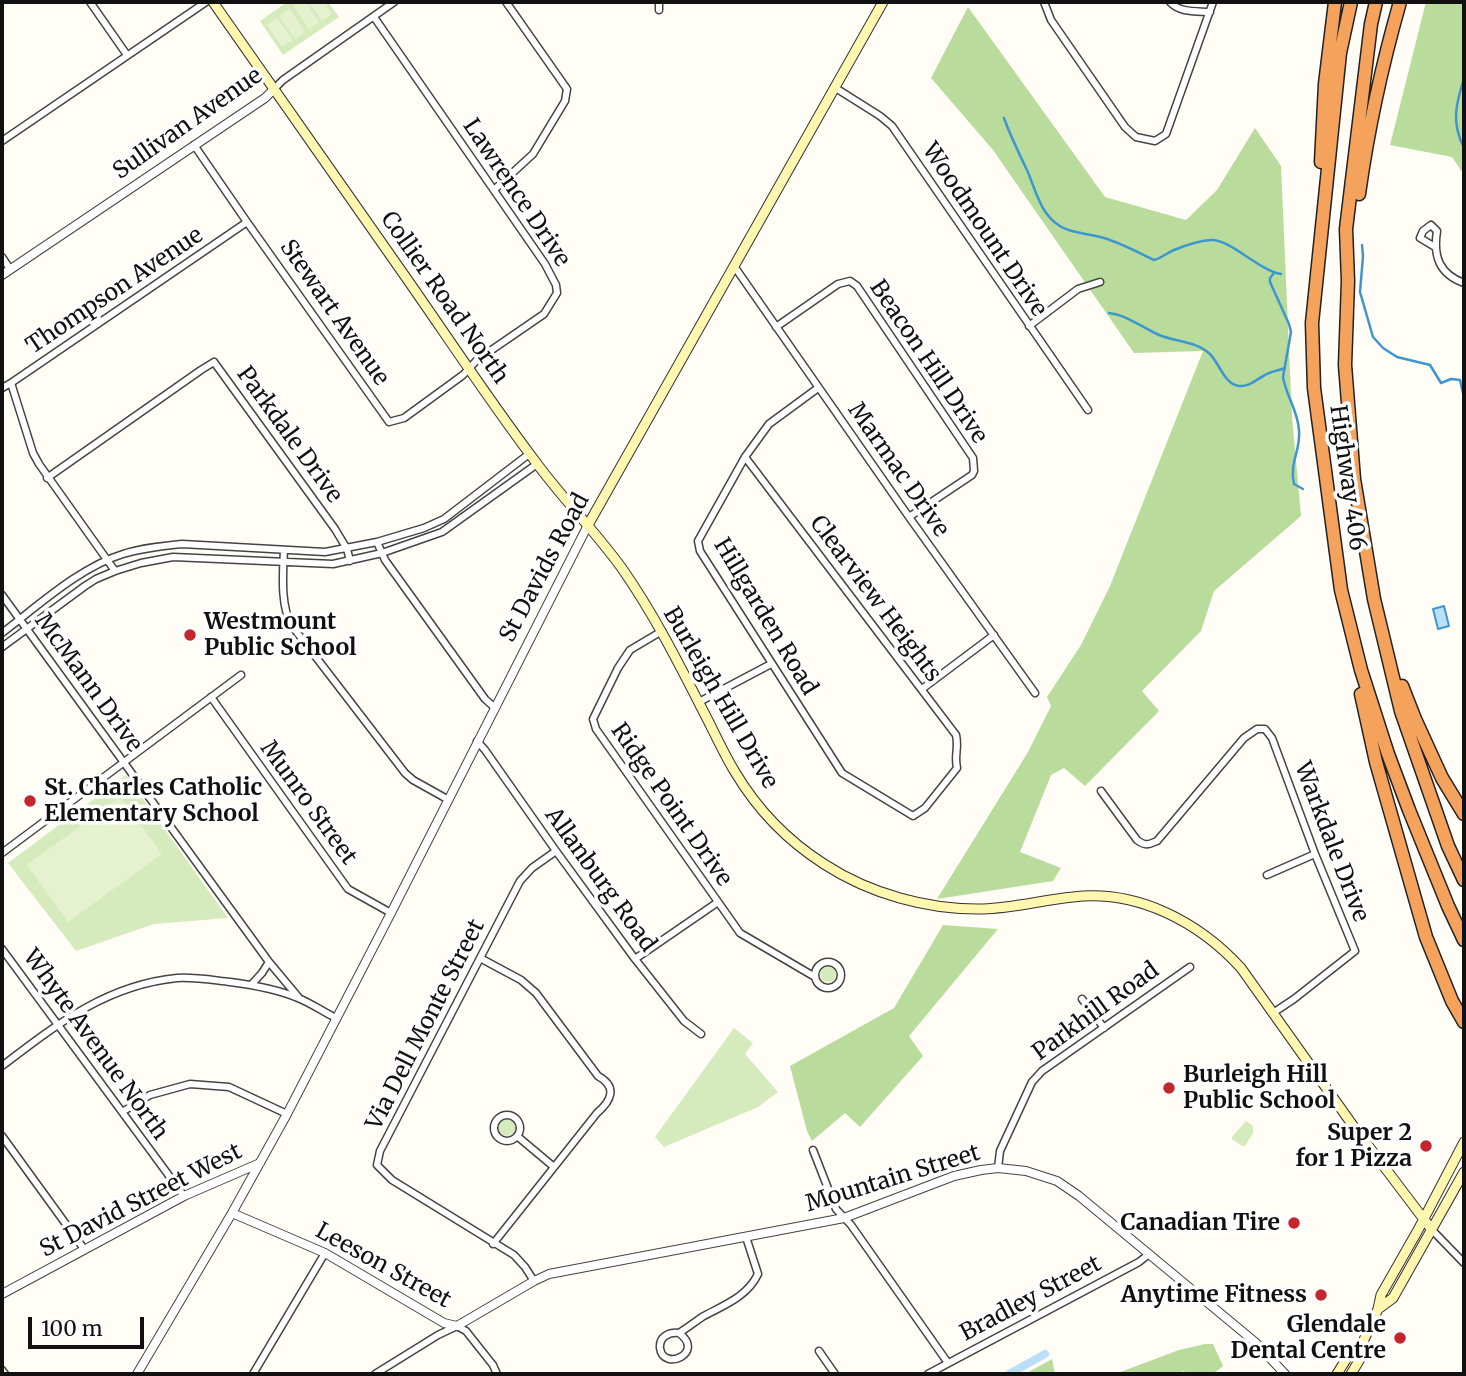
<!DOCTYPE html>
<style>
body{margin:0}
#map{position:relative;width:1466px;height:1376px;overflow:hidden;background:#fffdf5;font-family:Merriweather,serif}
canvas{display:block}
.frame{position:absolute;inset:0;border:4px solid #111;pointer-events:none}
.scale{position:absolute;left:28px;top:1317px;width:116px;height:32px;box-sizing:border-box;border:4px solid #111;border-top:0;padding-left:9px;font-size:21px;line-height:24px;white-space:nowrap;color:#111;-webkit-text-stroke:5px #fff;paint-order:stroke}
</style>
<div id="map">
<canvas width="1466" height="1376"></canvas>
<div class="frame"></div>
<div class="scale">100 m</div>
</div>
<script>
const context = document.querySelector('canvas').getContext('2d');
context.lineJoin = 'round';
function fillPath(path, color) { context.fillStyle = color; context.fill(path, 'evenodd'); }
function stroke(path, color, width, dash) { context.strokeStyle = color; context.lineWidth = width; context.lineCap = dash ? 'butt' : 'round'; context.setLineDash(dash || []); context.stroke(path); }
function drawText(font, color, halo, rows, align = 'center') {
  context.font = font + ' Merriweather,serif'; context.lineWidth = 7; context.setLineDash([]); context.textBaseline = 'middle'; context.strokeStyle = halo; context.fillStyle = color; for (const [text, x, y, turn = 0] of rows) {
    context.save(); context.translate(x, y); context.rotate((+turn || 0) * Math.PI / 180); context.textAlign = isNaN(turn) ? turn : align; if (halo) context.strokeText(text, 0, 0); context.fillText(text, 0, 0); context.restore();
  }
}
fillPath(new Path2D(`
 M287,2H328L339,17L283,55L260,21Z
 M126,775L228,918L154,924L76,951L8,863Z
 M820 974a8 8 0 1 1 16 0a8 8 0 1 1-16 0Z
 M734,1028L753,1043L745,1054L778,1092L758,1107L664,1147L655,1137Z
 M498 1127a9 9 0 1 1 18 0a9 9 0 1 1-18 0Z
 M1246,1121L1253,1126V1133L1245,1146H1242L1232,1139V1137Z`), '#d5ebbd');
fillPath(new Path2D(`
 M1426,2H1464V175L1452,157L1390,145Z
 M968,7L1105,197L1186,220L1217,190L1255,128L1281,166L1292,417L1301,516L1214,591L1201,631L1142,691L1159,711L1085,786L1064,768L1051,775L1020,852L1061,868L1053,881L937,899L1028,752L1051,706L1047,697L1081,645L1110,586L1203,351L1134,353L993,150L931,78Z
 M943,925L998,929L909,1036L923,1056L860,1127L845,1113L812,1141L807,1131L790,1066L894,1008Z
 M1205,1344H1213L1223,1366L1213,1374H1187L1184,1371L1177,1374H1115L1179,1350Z
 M1052,1359L1055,1374H1025Z`), '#b9dc9c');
fillPath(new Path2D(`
 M300,2H306L319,22L309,29L294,6Z
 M309,2H324L332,14L322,21Z
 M290,9L305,32L295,39L279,16Z
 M277,18L293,40L282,47L267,25Z
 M120,797L162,854L68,922L27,865Z`), '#e6f2cf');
const water = new Path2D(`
 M1444,606L1449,626L1438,629L1433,609Z`);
fillPath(water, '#b9e0f7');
stroke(water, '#3f96cf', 2);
stroke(new Path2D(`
 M1464,78C1456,104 1451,122 1464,148
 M1004,118C1010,135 1018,151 1026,168C1035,187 1039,211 1057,224C1070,234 1089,233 1104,238C1121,243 1137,252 1154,260C1161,258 1167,253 1174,250C1186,245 1198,241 1211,240C1230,239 1258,270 1281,274
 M1362,245L1363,256L1360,292L1373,337L1383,348L1397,357L1430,365L1441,383L1451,379L1460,380L1464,397
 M1274,273L1270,278V282L1289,324L1291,332L1283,377C1286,396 1298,411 1299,430C1301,451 1289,462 1294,484L1303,489
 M1109,313C1127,315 1143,328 1159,335C1176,342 1196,341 1210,354C1219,363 1225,385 1239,386C1251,387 1259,377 1269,373C1274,371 1280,370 1285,368`), '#3f96cf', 2.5);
stroke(new Path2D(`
 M1009,1374L1045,1354`), '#b9e0f7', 8);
const minor = new Path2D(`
 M90,2L127,55
 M659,2V10
 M1044,2L1051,20L1125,127L1136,137L1155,141L1166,134L1213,2
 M1170,2C1180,13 1196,11 1210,12
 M834,87L880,116L892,126L1088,410
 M274,89L283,80L394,2
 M2,141L206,2
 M194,145L247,222L389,422L404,418L463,375L477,360L544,314L557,293L556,285L545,264L374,17
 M495,189L533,154L565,101L567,89L506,2
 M1435,247L1420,238L1423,231L1431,225L1437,231C1433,256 1439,274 1464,283
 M2,257L10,269
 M734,266L909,517L1035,693
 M1029,326L1078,289L1100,282
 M776,327L838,284L850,281L857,286L973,458L974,471L972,475L909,517
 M11,383L33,453L39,464L115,571
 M2,388L11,383L247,222
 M745,457L956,735C959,749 954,755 957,768L925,808L913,816L842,773L700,551L698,541L745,457L769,424L818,388
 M47,478L201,370L214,362L335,529L347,549L350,561
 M377,542L385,560L485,699L494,707
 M284,550C283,573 280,606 292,626L405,773L413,780L447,799
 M2,595L269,962L299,998
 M662,631L630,650L618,668L593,719L596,729L740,933L815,977
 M2,633C38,606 80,567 123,554C142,548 162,546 182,544L325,552L377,542L424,528L444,519L529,454
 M2,647L85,586L96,579L115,571L141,563L173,557L333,564L382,553L442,532L537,464
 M922,689L994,635
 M211,697L348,889L391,913
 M699,702L771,664
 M477,741L485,750L556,851L635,959L684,1021L701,1034
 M1101,791L1137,840C1145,846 1148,845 1157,841L1244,738L1257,729H1265L1272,738L1315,854L1355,951L1294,999L1273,1013
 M2,853L241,675
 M1267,875L1315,854
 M2,949L184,1196
 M480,958L521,980L536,993L598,1076C618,1087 611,1101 597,1113L493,1244
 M635,959L718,902
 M815 975a13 13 0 1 1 26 0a13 13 0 1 1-26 0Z
 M251,985L262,973L269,962
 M1082,999L1104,1028
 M2,1066C56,1025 106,985 177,978C195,977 212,980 230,982C253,985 277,989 298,998C311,1003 323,1012 336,1018
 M122,1112L150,1095L190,1084L229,1087L287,1114
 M494 1128a13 13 0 1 1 26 0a13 13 0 1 1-26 0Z
 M2,1136L84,1249
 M517,1136L554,1167
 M813,1150L836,1209L851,1225L948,1363
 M998,1168L1000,1151L1032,1082L1042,1071L1190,967
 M1432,1230L1464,1263
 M534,1281L525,1267L514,1255L392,1180L377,1165L380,1151L520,881L532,868L556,851
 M679,1333C706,1353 663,1372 660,1348C659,1336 670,1332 679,1333C687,1328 695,1322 702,1317C724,1305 747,1297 758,1274L746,1237
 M819,1351L835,1374
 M2,1370L5,1374
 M253,1374L325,1253
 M375,1374L438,1335L457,1326L466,1331L493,1365L497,1374
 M928,1374L1139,1262L1149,1254`);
const tertiary = new Path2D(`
 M2,275L265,98L274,89
 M232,1213L325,1253L444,1323L457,1326L534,1281L549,1274L844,1218L954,1176L981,1170L998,1168L1026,1171L1057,1181L1079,1196L1255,1342L1285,1374
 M2,1294L184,1196L260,1163
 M137,1374L232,1213L287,1114L391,913L588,525`);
const secondary = new Path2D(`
 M213,2C275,91 338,180 400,269C445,333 488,399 535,461C562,498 594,530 621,567C652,611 676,658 700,705C712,727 722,751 735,772C757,809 788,841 824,864C870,894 928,910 983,909C1013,908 1043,900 1073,897C1137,889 1199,922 1241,968L1354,1127L1432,1230
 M588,525L883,2
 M1378,1309L1393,1298L1464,1172
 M1337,1374L1350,1353L1362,1344L1378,1309L1381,1295L1418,1230L1464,1142
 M1351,1374L1363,1354L1362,1344`);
const motorway = new Path2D(`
 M1351,2L1340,53L1312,323L1314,388L1341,590L1361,670L1388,754L1409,810L1448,906L1464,940
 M1376,2L1371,24L1346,229L1348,281L1345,365L1354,479L1374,599L1401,711L1448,846L1464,880
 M1321,162L1325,84L1335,2
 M1359,194C1368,129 1382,65 1400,2
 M1402,686L1415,719L1442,778L1464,814
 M1361,694L1376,762L1426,937L1452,1001L1464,1022`);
stroke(minor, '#444', 9);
stroke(tertiary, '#444', 10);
stroke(secondary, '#333', 11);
stroke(motorway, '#222', 15);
stroke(minor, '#fff', 6);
stroke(tertiary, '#fff', 8);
stroke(secondary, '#fff6b0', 9);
stroke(motorway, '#f5a25d', 12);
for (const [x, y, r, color] of [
 [190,635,7,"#c4262e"],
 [30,801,7,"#c4262e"],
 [1169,1088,7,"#c4262e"],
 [1426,1146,7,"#c4262e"],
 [1294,1223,7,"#c4262e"],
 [1321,1295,7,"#c4262e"],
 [1400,1338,7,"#c4262e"]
]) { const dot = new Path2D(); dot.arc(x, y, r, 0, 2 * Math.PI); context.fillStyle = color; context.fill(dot); stroke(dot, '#fff', 2.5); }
drawText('23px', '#111', '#fff', [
 ["Sullivan Avenue",188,124,-35],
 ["Lawrence Drive",516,193,56],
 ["Woodmount Drive",984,230,56],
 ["Thompson Avenue",115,291,-34],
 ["Collier Road North",444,298,55],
 ["Stewart Avenue",334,313,55],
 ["Beacon Hill Drive",928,362,56],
 ["Parkdale Drive",289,435,54],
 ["Marmac Drive",898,470,55],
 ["Highway 406",1347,478,82],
 ["St Davids Road",545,568,-62],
 ["Clearview Heights",875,599,53],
 ["Hillgarden Road",765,617,59],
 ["McMann Drive",88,683,54],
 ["Burleigh Hill Drive",720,698,60],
 ["Munro Street",308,803,54],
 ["Ridge Point Drive",671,805,55],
 ["Warkdale Drive",1331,842,69],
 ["Allanburg Road",600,880,54],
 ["Parkhill Road",1096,1012,-36],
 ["Via Dell Monte Street",426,1025,-63],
 ["Whyte Avenue North",95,1045,54],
 ["Mountain Street",893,1179,-17],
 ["St David Street West",141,1201,-27],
 ["Leeson Street",383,1266,29],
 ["Bradley Street",1031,1299,-28]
]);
drawText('bold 23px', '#111', '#fff', [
 ["Westmount",204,622,"left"],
 ["Public School",204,648,"left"],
 ["St. Charles Catholic",44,788,"left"],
 ["Elementary School",44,814,"left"],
 ["Burleigh Hill",1183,1075,"left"],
 ["Public School",1183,1101,"left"],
 ["Super 2",1412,1133],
 ["for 1 Pizza",1412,1159],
 ["Canadian Tire",1280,1223],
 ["Anytime Fitness",1307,1295],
 ["Glendale",1386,1325],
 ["Dental Centre",1386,1351]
], 'right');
</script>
